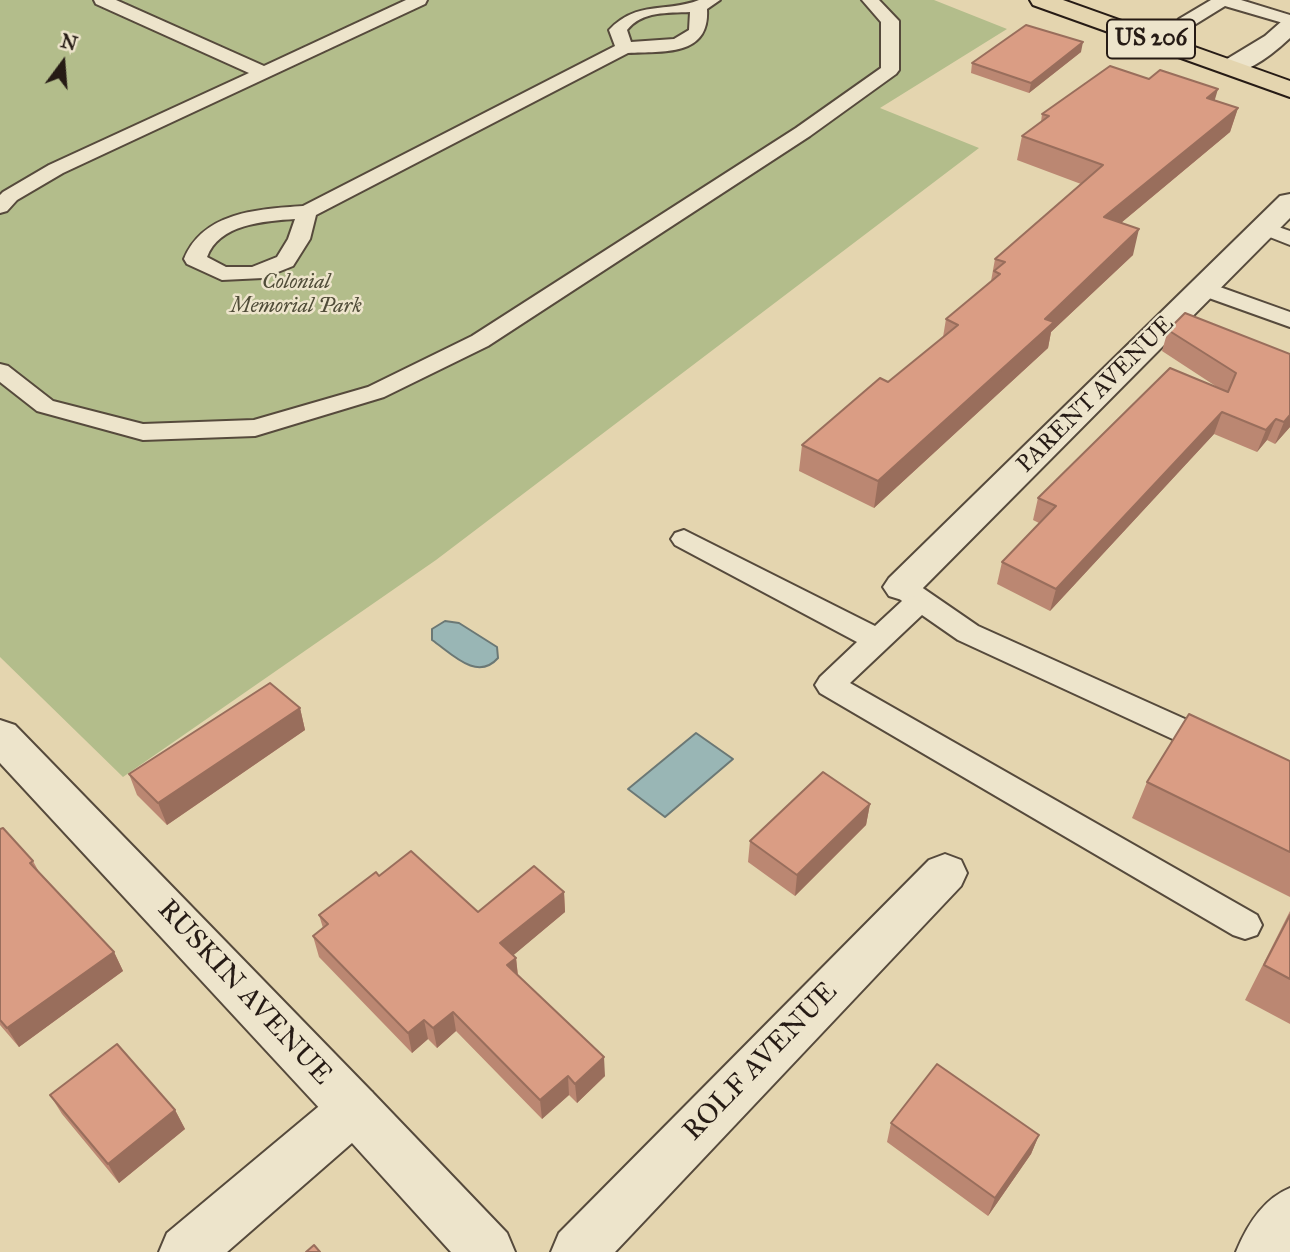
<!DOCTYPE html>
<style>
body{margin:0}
#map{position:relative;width:1290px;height:1252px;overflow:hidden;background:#e4d5af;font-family:"IM FELL Great Primer",serif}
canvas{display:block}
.north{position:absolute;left:28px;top:28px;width:70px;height:70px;-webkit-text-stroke:5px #ede4cb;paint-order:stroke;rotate:16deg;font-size:19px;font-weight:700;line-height:28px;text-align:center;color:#261b15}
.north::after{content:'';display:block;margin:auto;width:24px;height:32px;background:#261b15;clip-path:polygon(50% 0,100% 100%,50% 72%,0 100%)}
</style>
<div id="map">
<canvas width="1290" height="1252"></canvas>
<div class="north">N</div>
</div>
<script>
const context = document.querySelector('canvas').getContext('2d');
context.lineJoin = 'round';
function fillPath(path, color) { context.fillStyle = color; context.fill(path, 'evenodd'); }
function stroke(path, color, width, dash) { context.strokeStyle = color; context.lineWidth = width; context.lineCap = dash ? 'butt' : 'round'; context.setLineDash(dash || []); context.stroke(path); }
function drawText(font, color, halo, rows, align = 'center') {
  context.font = font + ' "IM FELL Great Primer",serif'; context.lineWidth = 5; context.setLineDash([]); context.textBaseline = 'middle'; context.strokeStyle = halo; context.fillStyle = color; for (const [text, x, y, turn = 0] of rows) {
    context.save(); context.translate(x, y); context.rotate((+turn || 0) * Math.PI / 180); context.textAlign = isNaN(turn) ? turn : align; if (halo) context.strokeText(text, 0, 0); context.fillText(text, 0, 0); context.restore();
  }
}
fillPath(new Path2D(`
 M0,0H934L1007,29L880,108L979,148L436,560L123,777L0,657Z`), '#b3bd8b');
const water = new Path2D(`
 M445,621L459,623L497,647L498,658C477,682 451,653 432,640V629Z
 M696,733L733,759L665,817L628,789Z`);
fillPath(water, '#99b6b5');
stroke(water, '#6b7875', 2);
const service = new Path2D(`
 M94,0H116L264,66L406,0H427L425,4L63,173L17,200L7,211L0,213V195L3,192L49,165L249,73L96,4Z
 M699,0H720L707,9C710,57 663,51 628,53L316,215L310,239L293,266L263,278L222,280L187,264L184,259C203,212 258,209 303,206L615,46L609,30C637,0 666,13 699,0ZM690,12L689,30L674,39L631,42L627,30C642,11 668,13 690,12ZM295,219L288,239L277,257L252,267H226L207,257C219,224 264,221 295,219Z
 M862,0H879L899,21V70L896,74L810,136L488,346L384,397L255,436L143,440L37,411L0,382V364L8,366L53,401L143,424L254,420L368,387L472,336L796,128L881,68V22Z
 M1211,0H1241L1290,15V25L1225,6L1191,27H1179L1176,23L1179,19Z
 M1264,222L1290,231V245L1257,232L1254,228L1257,224Z
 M1203,281L1290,312V327L1195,293L1192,288L1195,283Z
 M684,530L875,626L902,601L890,589L894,582L904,579L914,582L978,626L1225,737L1229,745L1225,753L1214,757L1203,753L958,640L922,615L850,683L1257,915L1262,925L1257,935L1245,939L1233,935L820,693L815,685L820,677L857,642L675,545L671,539L675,533Z`);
const minor = new Path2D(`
 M1290,19V38C1274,53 1244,78 1222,72L1219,67L1222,62L1265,36L1282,21Z
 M1290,194V218L915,596L902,600L889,596L883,587L889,578L1280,196Z
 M0,720L15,725L372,1092L379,1109L372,1126L354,1133L336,1126L0,763Z
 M945,854L961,860L967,873L961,886L615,1252H551L559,1233L929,860Z
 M1290,1188V1252H1236C1247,1225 1263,1199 1290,1188Z`);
const tertiary = new Path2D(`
 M354,1085L372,1092L507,1233L515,1252H451L352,1143L227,1252H159L167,1233L336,1092Z`);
const primary = new Path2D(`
 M1030,0H1063L1290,81V97L1033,5Z`);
stroke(service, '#564a3c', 4);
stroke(minor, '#564a3c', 4);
stroke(tertiary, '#564a3c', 4);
stroke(primary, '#261b15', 4);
fillPath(service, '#ede4cb');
fillPath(minor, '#ede4cb');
fillPath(tertiary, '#ede4cb');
fillPath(primary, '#e4d5af');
fillPath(new Path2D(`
 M1081,52L1029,93L971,73L972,63Z
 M1215,100L1238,108L1230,132L1121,223L1133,255L1051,332L1048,348L874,508L799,471L802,445L888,382L943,337L946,319L991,281L995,259L1081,184L1017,160L1022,136L1041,122L1042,114Z
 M1168,330L1290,354V427L1275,444L1267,440L1257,452L1214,434L1050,611L997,584L1002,562L1039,523L1033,520L1038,498L1217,387L1162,351Z
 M300,708L305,730L167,825L137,795L129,774Z
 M1290,761V897L1132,818L1147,782Z
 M870,804L866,825L795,896L748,862L750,841Z
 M0,829L33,861L39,872L114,952L123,971L19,1047L0,1025Z
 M379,876L478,912L564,892L565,912L513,955L516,958L518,975L605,1076L577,1103L569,1095L542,1119L456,1031L437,1048L428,1039L412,1053L319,957L313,936L323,928L319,915Z
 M1290,911V1024L1245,1000Z
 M50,1095L175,1110L185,1129L119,1183L62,1114Z
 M891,1123L1039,1135L1031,1154L988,1216L887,1142Z`), '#bb8772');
fillPath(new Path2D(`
 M1083,42L1081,52L1029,93L1031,83Z
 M1218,89L1211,113L1207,98Z
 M1238,108L1230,132L1098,242L1104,217Z
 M1139,229L1133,255L1051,332L1048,348L874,508L878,481L1045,319Z
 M1222,412L1214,434L1050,611L1056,589Z
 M1290,415V427L1275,444L1284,422Z
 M1276,419L1267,440L1257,452L1266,430Z
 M300,708L305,730L167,825L158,803Z
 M870,804L866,825L795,896L797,875Z
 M564,892L565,912L503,964L500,943Z
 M114,952L123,971L19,1047L7,1028Z
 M516,958L518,978L507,965Z
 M453,1012L456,1031L437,1048L433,1028Z
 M424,1020L428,1039L412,1053L408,1033Z
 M604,1057L605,1076L577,1103L575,1084Z
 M568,1076L569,1095L542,1119L540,1100Z
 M175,1110L185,1129L119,1183L108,1164Z
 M1039,1135L1031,1154L988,1216L995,1198Z`), '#996e5c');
const building = new Path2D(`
 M1026,25L1083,42L1031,83L972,63Z
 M1110,66L1149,79L1160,70L1218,89L1207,98L1238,108L1104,217L1139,229L1045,319L1054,322L878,481L802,445L880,378L888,382L958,325L946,319L1000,274L994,271L1005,262L995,259L1103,165L1022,136L1049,116L1042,114Z
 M1185,313L1290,354V415L1284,422L1276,419L1266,430L1222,412L1056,589L1002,562L1056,506L1038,498L1170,368L1228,392L1236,373L1168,330Z
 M270,683L300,708L158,803L129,774Z
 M1189,714L1290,761V852L1147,782Z
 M823,772L870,804L797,875L750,841Z
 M3,828L33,861L30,863L114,952L7,1028L0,1020V829Z
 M411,851L478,912L534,866L564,892L500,943L516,958L507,965L604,1057L575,1084L568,1076L540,1100L453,1012L433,1028L424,1020L408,1033L313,936L328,924L319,915L376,872L379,876Z
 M1290,915V979L1264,965Z
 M117,1044L175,1110L108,1164L50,1095Z
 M937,1064L1039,1135L995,1198L891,1123Z
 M314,1245L320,1252H306Z`);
fillPath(building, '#da9d84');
stroke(building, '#996e5c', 2);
drawText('italic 21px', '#504c38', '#ede4cb', [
 ["Colonial",296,283],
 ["Memorial Park",296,307]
]);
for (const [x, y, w] of [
 [1151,39,88]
]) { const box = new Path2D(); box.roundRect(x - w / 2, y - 19.5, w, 39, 5); context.fillStyle = '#ede4cb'; context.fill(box); stroke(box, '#261b15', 2); }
drawText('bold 23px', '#261b15', null, [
 ["US 206",1151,39]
]);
drawText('24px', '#261b15', '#ede4cb', [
 ["PARENT AVENUE",1096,395,-45]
]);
drawText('28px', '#261b15', '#ede4cb', [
 ["RUSKIN AVENUE",244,993,47],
 ["ROLF AVENUE",761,1062,-46]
]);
</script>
